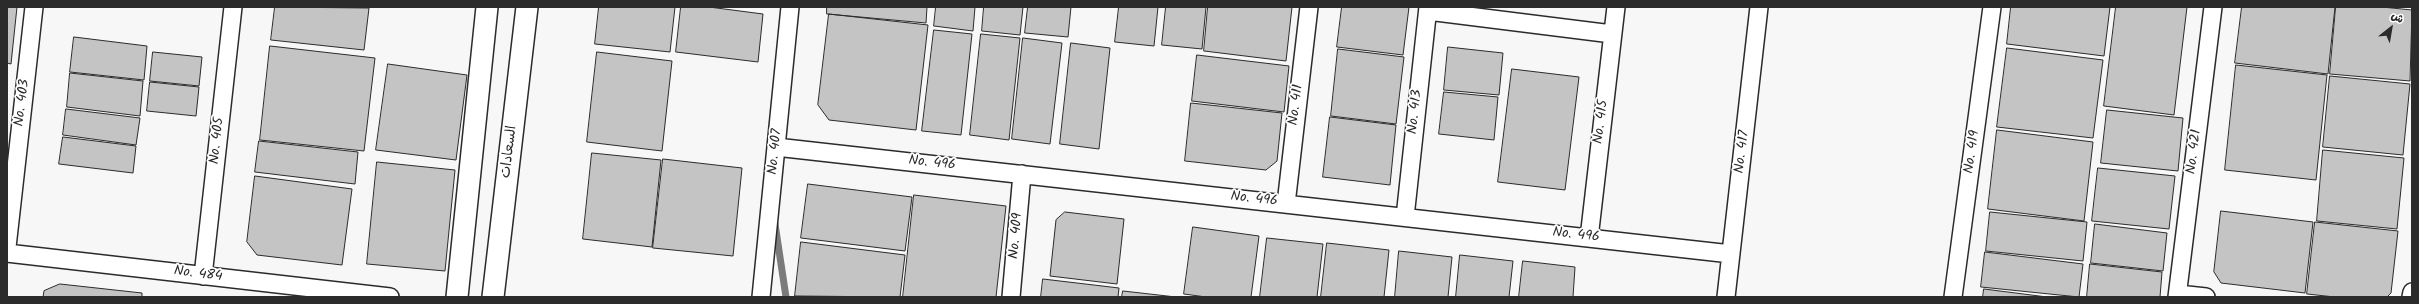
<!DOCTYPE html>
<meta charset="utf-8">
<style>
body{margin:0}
#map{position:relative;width:2419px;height:304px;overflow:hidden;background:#f7f7f7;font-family:Kalam,"Playpen Sans Arabic",sans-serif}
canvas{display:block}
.frame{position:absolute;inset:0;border:8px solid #2b2b2b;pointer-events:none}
.north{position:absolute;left:2371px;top:8px;width:40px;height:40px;-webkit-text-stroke:3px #fff;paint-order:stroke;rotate:31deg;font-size:11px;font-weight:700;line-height:16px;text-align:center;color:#2b2b2b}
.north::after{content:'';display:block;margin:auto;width:14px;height:18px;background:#2b2b2b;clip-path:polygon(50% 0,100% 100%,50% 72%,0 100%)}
</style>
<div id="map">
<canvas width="2419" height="304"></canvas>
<div class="frame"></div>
<div class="north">ش</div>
</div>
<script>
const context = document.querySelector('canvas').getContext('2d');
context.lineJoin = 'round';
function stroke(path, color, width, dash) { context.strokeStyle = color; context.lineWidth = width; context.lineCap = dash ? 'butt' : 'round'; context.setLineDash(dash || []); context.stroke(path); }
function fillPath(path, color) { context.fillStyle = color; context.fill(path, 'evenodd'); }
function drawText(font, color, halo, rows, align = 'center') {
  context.font = font + ' Kalam,"Playpen Sans Arabic",sans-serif'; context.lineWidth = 3.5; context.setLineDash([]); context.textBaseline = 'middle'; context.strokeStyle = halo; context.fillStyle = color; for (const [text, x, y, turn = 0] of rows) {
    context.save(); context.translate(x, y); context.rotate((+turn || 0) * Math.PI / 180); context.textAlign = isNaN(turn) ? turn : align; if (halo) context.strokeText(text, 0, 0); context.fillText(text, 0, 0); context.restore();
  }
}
stroke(new Path2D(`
 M775,224L786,297`), '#7b7b7b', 7);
const building = new Path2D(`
 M7,7H17L11,64L7,63Z
 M275,7L369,8L364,50L271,40Z
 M599,7H675L670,52L595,44Z
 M681,7H709L763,14L758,62L676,52Z
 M827,7H927L926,23L827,14Z
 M936,7H975L973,31L934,26Z
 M984,7H1023L1020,35L982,31Z
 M1028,7H1071L1068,37L1025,33Z
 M1119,7H1158L1154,46L1115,42Z
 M1166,7H1206L1202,49L1162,45Z
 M1208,7H1292L1286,61L1204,51Z
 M1342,7H1409L1403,55L1337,47Z
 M2011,7H2110L2104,56L2007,44Z
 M2116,7H2187L2174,115L2104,106Z
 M2242,7H2335L2328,74L2235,63Z
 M2336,7H2382L2412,10L2410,81L2330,74Z
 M829,14L928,25L916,130L829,120L818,105Z
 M934,30L972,34L961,135L922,131Z
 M981,34L1020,38L1009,140L970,135Z
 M74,37L147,46L144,80L70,72Z
 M1023,38L1062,43L1050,144L1012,139Z
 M1071,43L1110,48L1099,149L1060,144Z
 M270,46L375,58L364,151L260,140Z
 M1448,47L1503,53L1499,95L1444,90Z
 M2007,48L2103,60L2093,138L1997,127Z
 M1338,49L1404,57L1396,124L1331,116Z
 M153,52L202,57L199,86L150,81Z
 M597,52L672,61L662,151L587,142Z
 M1197,55L1289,66L1284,112L1192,101Z
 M388,64L467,75L456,160L376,150Z
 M2236,65L2327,75L2316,180L2225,170Z
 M1512,69L1579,77L1565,190L1498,182Z
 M70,73L143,81L140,116L67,107Z
 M2330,76L2410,84L2403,155L2323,147Z
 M150,82L199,87L196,116L147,111Z
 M1444,92L1498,97L1494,140L1439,134Z
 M1191,103L1282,113L1277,161L1266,170L1185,161Z
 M66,109L140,118L136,145L63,135Z
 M2107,110L2183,118L2178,171L2101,163Z
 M1330,117L1396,125L1390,185L1323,177Z
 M1997,130L2093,142L2084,221L1988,209Z
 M63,137L136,146L133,173L59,164Z
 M259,141L358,152L355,184L255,172Z
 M2323,150L2404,158L2397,229L2317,221Z
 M592,153L661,160L652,247L583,239Z
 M663,159L742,168L733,256L653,248Z
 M377,162L455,170L445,271L367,264Z
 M2098,168L2175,176L2169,229L2092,221Z
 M255,176L352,189L342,265L257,255L247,242Z
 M808,184L912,197L905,251L801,238Z
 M914,195L1006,206L996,297H903Z
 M2221,211L2313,222L2305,293L2221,283L2214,272Z
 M1065,212L1124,219L1117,284L1050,276L1056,220Z
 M1990,212L2087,222L2083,261L1986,251Z
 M2315,222L2398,231L2391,293L2387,297H2335L2307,294Z
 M2095,224L2167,233L2163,271L2091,263Z
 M1193,227L1259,236L1251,297H1206L1184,294Z
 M1267,238L1323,244L1317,297H1260Z
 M801,242L905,255L900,297L795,296Z
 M1327,243L1389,250L1384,297H1321Z
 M1399,251L1452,257L1448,297H1395Z
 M1985,252L2083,264L2079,297L1981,287Z
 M1460,255L1513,261L1509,297H1456Z
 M1523,261L1575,267L1573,297H1519Z
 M2090,264L2162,272L2160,297H2087Z
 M1043,279L1119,288L1118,297H1041Z
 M60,284L142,293V297H43L44,291Z
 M1984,289L2047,297H1983Z
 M1123,291L1176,297H1122Z`);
fillPath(building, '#c4c4c4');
stroke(building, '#2b2b2b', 1);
const minor = new Path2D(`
 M1428,11L1612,34
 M776,147L1731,254
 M1286,204L1309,7
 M1405,217L1428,7
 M1589,238L1616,7
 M7,247L34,7
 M7,253L390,297
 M203,276L233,7
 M2178,294L2206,297
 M761,297L790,7
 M1011,297L1022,174
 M1726,297L1759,7
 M1953,297L1992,7
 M2177,297L2213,7
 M2411,297L2412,292`);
const tertiary = new Path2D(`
 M457,297L487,7
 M493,297L527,7`);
stroke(minor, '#2b2b2b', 20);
stroke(tertiary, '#2b2b2b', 24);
stroke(minor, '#fff', 17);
stroke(tertiary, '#fff', 21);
drawText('14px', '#2b2b2b', '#fff', [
 ["No. 403",23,103,-83],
 ["No. 411",1297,105,-83],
 ["No. 413",1416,112,-84],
 ["No. 415",1602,122,-83],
 ["No. 405",218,141,-84],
 ["السعادات",510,152,-83],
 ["No. 407",776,152,-84],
 ["No. 417",1743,152,-83],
 ["No. 419",1973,152,-82],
 ["No. 421",2195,152,-83],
 ["No. 496",932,164,6],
 ["No. 496",1254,200,6],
 ["No. 409",1017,236,-85],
 ["No. 496",1576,236,6],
 ["No. 484",198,275,7]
]);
</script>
